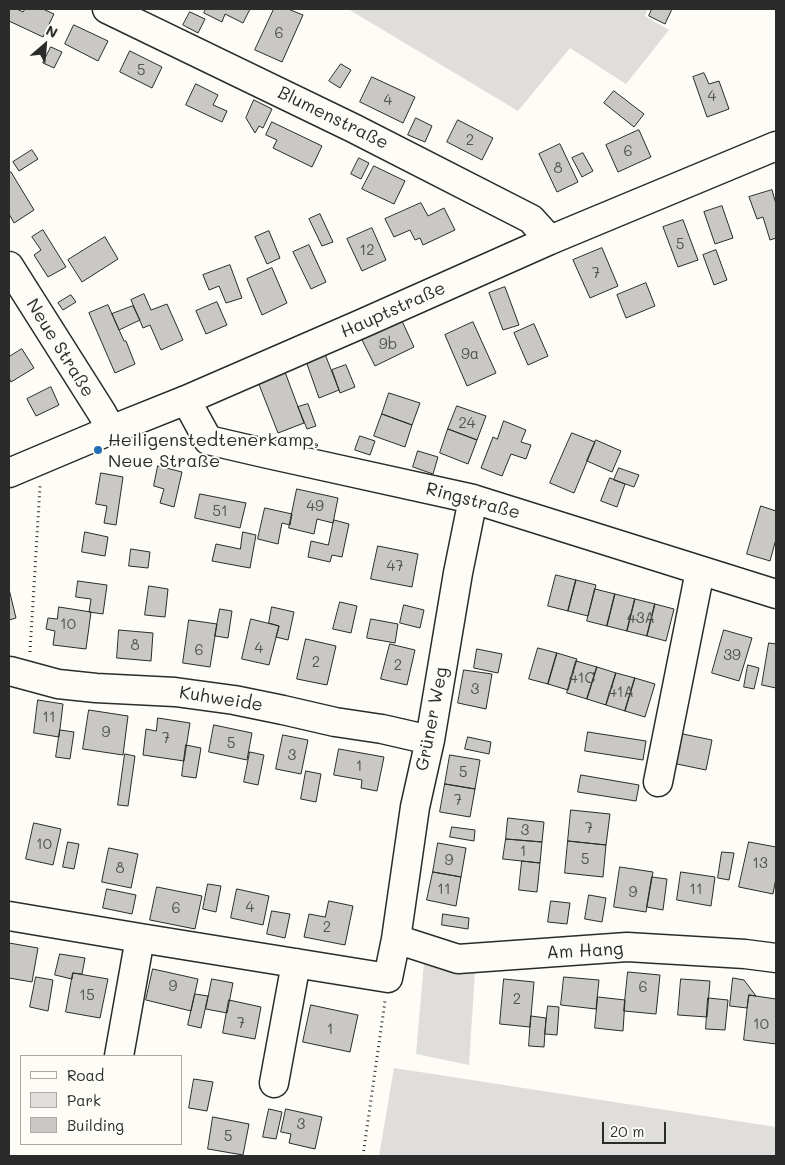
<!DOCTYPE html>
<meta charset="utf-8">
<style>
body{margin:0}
#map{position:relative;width:785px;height:1165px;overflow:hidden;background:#fdfcf7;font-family:Mali,sans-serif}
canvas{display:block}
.frame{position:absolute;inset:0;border:10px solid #2b2b2b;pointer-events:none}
.legend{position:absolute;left:20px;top:1055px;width:162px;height:90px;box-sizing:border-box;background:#fdfcf7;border:1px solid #a9a8a5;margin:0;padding:6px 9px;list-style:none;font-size:15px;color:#2b2b2b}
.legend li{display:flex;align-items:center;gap:10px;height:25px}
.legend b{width:25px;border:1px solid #a9a8a5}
.north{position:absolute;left:20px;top:20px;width:50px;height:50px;-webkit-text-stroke:4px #fdfcf7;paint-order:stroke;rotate:27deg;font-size:14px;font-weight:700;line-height:20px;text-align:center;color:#2b2b2b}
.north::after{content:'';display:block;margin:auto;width:18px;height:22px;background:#2b2b2b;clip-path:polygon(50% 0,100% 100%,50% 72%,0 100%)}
.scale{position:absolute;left:602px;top:1122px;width:64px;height:22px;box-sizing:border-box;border:2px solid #2b2b2b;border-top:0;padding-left:6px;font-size:15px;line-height:18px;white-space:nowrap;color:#2b2b2b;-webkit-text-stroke:4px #fdfcf7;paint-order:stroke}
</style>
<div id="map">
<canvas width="785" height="1165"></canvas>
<div class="frame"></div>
<ul class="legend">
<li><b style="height:6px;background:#fdfcf7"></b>Road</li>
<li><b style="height:14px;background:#dfdeda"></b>Park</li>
<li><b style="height:14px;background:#c9c8c4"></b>Building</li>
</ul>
<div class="north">N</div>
<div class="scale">20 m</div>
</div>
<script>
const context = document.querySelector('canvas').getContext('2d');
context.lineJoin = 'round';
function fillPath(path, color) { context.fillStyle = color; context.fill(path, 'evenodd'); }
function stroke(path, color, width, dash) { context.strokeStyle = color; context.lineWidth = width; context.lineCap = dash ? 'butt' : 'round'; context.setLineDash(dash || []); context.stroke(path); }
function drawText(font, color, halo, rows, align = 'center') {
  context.font = font + ' Mali,sans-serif'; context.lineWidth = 4; context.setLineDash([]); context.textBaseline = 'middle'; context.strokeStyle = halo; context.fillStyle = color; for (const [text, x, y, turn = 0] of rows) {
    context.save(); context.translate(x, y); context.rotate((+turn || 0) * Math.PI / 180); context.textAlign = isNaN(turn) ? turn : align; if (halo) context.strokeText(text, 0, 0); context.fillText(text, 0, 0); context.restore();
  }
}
fillPath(new Path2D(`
 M348,9H648L645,16L669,30L626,84L570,48L518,111Z
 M424,962L475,971L469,1065L416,1054Z
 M394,1068L776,1127V1156H379Z`), '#dfdeda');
const building = new Path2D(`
 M9,9H17L23,12L25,9H43L54,14L43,37L9,21Z
 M206,9H250L243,23L225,14L222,22L204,13Z
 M274,9H288L303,15L282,62L255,50Z
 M652,9H672L665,24L649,16Z
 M190,12L205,19L198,33L183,25Z
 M74,25L108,41L98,61L65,44Z
 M51,47L62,52L54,68L43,63Z
 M130,51L162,67L152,88L120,72Z
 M341,64L351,70L340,88L329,81Z
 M704,73L709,84L719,81L729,109L707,117L693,77Z
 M372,77L415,97L403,123L360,102Z
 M196,84L218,95L213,105L227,111L222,122L186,105Z
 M614,91L644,114L634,127L604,103Z
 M254,100L272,109L263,128L259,126L255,133L246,118Z
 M416,118L432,126L425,142L408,135Z
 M458,120L493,138L482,160L447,142Z
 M272,122L322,146L312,167L273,148L277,140L266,135Z
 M639,130L651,157L618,172L606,145Z
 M560,144L578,182L557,192L539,154Z
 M32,150L38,159L19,171L13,162Z
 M583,153L593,171L582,177L572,158Z
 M359,158L369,163L361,179L351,174Z
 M374,166L405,181L394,204L362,189Z
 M11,172L34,210L14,223L9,214V174Z
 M772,190L776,204V238L770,240L763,217L757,219L749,197Z
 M421,203L428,216L444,208L455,230L423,245L420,238L415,240L410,230L394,237L385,219Z
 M722,206L733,238L715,244L704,212Z
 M320,214L333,242L322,246L309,219Z
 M683,220L698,260L678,267L663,227Z
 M372,228L386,260L362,271L347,239Z
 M43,230L66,267L48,277L34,255L41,250L32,237Z
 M269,231L280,258L267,264L255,237Z
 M105,237L118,259L82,282L68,260Z
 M309,245L326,282L311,289L293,252Z
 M602,248L618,286L590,298L573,260Z
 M716,250L727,280L714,285L703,255Z
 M230,265L242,298L226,303L219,286L209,290L203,275Z
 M272,268L287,303L262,315L247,279Z
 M646,283L655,306L626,318L617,295Z
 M505,287L519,325L503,330L489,293Z
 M144,294L151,310L167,304L183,340L161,350L150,325L143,328L131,300Z
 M71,295L76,302L63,310L58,303Z
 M217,302L227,325L206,334L196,311Z
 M108,305L124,341H126L135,364L115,373L89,313Z
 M133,306L140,320L119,330L112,314Z
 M402,321L414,347L375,366L362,340Z
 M473,322L496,373L467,386L445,335Z
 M534,324L548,356L528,365L514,333Z
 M22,349L34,368L11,382L9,378V357Z
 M325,354L339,390L319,398L306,361Z
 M346,365L355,387L340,393L332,370Z
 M285,372L304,423L278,433L258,382Z
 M51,387L59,405L36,416L27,399Z
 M389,393L420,403L412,425L382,414Z
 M308,404L316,426L307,429L298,407Z
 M457,406L486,416L477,440L448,429Z
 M382,414L412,425L405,447L374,436Z
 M504,421L526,430L521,442L531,445L526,459L511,454L502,476L481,468L493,437L497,439Z
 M448,429L477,440L468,464L440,453Z
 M572,433L595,442L574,493L550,483Z
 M360,436L375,441L370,455L355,450Z
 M596,440L621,451L612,472L587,461Z
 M418,451L438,457L433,474L413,467Z
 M158,466L182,472L174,507L160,503L164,489L154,486Z
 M619,468L639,475L634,487L614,480Z
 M101,473L123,477L116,525L104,523L107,506L96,504Z
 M610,478L625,484L617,507L601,501Z
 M297,489L338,498L333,523L317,519L314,534L289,528Z
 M200,494L246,503L240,528L195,518Z
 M761,506L776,511V539L770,561L747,554Z
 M265,508L292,514L290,525L282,523L278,544L258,539Z
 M334,520L349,524L342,557L332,555L330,562L308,557L311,541L328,545Z
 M85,532L108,537L105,556L82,552Z
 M243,532L256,535L250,568L212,561L216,544L240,549Z
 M378,546L418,554L412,587L371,579Z
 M131,549L150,552L148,568L129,566Z
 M556,575L576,580L568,611L548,606Z
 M576,580L596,585L588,616L568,611Z
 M78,581L107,585L103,614L89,612L91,599L76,597Z
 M149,586L168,589L165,617L145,615Z
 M9,589L16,618L9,620Z
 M595,589L615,594L607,626L587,621Z
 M615,594L635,599L627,631L607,626Z
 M635,599L655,604L647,636L627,631Z
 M340,602L357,606L351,633L333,629Z
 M655,604L674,609L666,641L647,636Z
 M404,605L424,610L420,628L400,623Z
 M59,607L91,612L86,649L53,645L55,631L46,629L48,618L57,619Z
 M272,607L294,612L288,640L276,637L279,626L269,623Z
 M220,609L232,611L228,638L215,636Z
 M251,619L279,626L269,665L242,659Z
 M371,619L398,624L395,643L367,638Z
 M189,620L217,624L210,667L183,663Z
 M119,630L153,633L151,661L117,658Z
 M724,630L752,638L739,681L712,673Z
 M306,639L336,646L327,685L297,679Z
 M769,643L776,644V688L762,685Z
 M390,644L415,650L407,685L381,679Z
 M538,648L557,653L548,684L529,679Z
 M477,649L502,654L498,673L474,668Z
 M557,653L577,659L568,690L548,684Z
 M576,661L597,667L587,699L567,693Z
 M748,665L759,668L754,689L744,687Z
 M597,667L616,673L606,705L587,699Z
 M464,670L492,674L486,709L458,703Z
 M616,673L635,678L625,711L606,705Z
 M635,678L655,684L645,717L625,711Z
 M38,700L63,704L59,737L34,733Z
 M89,710L128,716L123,755L83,749Z
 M158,718L190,723L184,761L143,755L146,729L156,731Z
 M214,725L252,733L247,760L209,752Z
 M60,730L74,732L70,759L56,757Z
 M588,732L646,741L643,760L585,751Z
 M678,733L712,740L706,770L672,763Z
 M283,735L308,740L301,774L276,769Z
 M468,737L491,742L489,754L465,749Z
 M186,745L201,748L196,778L182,776Z
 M339,749L384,757L377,791L361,788L362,780L334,775Z
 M250,752L264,755L258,785L244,782Z
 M125,754L135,756L128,806L118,805Z
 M450,755L480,760L475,789L445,784Z
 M306,771L321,774L316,802L301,799Z
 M581,775L639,785L636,801L578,792Z
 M445,784L475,789L470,817L440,812Z
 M571,810L610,814L606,845L568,841Z
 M508,818L544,822L542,842L506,839Z
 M34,823L61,829L53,865L26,859Z
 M452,827L475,830L474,841L450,837Z
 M506,839L542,842L540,863L503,859Z
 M568,841L606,845L603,877L565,873Z
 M68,842L79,844L74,869L63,867Z
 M749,842L776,847V878L773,894L739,887Z
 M438,843L466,848L461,877L433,872Z
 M109,848L138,854L131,888L102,882Z
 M722,852L734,853L729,880L718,878Z
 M522,861L540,863L537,892L519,890Z
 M620,867L653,872L646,912L614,907Z
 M433,872L461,877L456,906L427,900Z
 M681,872L715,877L711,906L677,900Z
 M652,877L667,879L663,910L647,907Z
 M208,884L221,886L216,912L203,909Z
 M157,887L202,896L195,929L150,920Z
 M107,889L136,895L132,914L103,908Z
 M237,889L269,896L263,925L231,918Z
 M589,895L606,898L602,922L585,919Z
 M329,901L353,906L345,945L304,937L309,914L325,917Z
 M551,901L570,903L567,924L548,922Z
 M272,911L290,914L285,938L267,934Z
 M443,914L469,918L468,929L442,925Z
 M9,943L38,948L32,982L9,978Z
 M60,954L85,958L82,974L73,973L72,979L55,975Z
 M153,969L198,979L191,1011L146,1000Z
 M628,972L660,975L656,1014L624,1011Z
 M73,973L108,979L100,1018L66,1012Z
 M36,977L53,980L48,1011L30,1007Z
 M564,977L599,980L596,1009L561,1005Z
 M733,978L744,980L756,996L749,995L747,1008L730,1006Z
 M212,979L233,983L227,1013L206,1009Z
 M504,979L534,982L530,1027L500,1024Z
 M681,979L710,981L707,1017L678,1015Z
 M195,994L208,996L201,1028L188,1025Z
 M749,995L776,999V1044L744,1040Z
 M598,997L625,1000L623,1031L595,1028Z
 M708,998L728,1000L725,1030L706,1029Z
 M229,1000L261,1007L255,1039L223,1033Z
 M311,1005L358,1015L350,1052L303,1042Z
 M548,1006L559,1007L557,1035L545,1034Z
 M531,1016L546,1018L544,1047L529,1046Z
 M194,1079L213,1082L207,1111L189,1108Z
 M269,1109L282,1112L276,1139L263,1137Z
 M286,1109L322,1117L315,1149L289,1143L291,1134L281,1132Z
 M213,1117L249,1124L243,1155L208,1149Z`);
fillPath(building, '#c9c8c4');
stroke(building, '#2b2b2b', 1);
const minor = new Path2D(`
 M107,9L353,128L531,219L550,240
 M9,266L102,413L111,430
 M186,400L208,440L264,453L473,499L776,594
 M9,473L111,430L186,400L361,324L550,240L776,146
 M10,671L58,684L96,688L175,692L234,700L283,710L335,722L382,729L430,740
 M658,782L700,571
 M9,916L140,938L388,978L396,939L415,807L430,740L458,573L473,499
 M396,939L458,959L627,947L745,954L776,958
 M119,1056L140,938
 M274,1083L296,963`);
stroke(minor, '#2b2b2b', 31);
stroke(new Path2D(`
 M30,652L40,486
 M363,1156L385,1001`), '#2b2b2b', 3, [1, 4]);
stroke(minor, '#fdfcf7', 28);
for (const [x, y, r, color] of [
 [98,450,5,"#1f6fb2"]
]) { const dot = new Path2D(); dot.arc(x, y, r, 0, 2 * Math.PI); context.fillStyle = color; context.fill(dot); stroke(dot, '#fdfcf7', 2); }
drawText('15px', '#525251', null, [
 ["6",279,33],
 ["5",141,70],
 ["4",712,96],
 ["4",388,100],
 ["2",470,140],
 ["6",628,151],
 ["8",558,168],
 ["5",680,244],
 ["12",367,250],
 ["7",596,273],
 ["9b",388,344],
 ["9a",470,354],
 ["24",467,423],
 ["49",315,506],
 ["51",220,511],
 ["47",395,566],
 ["43A",641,618],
 ["10",68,624],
 ["8",135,645],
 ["4",259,648],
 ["6",199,650],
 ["39",732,655],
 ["2",316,662],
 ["2",398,665],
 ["41C",582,678],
 ["3",475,689],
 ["41A",621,692],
 ["11",49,717],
 ["9",106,732],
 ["7",166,738],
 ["5",231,743],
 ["3",292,755],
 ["1",359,766],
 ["5",463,772],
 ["7",458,800],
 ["7",589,828],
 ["3",525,830],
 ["10",44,844],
 ["1",523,851],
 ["5",585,859],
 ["9",449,860],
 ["13",760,863],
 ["8",120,868],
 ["11",444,889],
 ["11",696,889],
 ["9",633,892],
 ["4",250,907],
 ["6",176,908],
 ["2",327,927],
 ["9",173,986],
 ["6",643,987],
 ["15",87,995],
 ["2",517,999],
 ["7",241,1023],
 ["10",761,1024],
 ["1",330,1029],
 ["3",301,1124],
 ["5",228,1136]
]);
drawText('18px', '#2b2b2b', '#fdfcf7', [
 ["Blumenstraße",333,118,26],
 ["Hauptstraße",393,310,-24],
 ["Neue Straße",60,348,58],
 ["Ringstraße",473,501,15],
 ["Kuhweide",221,699,9],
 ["Grüner Weg",432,719,-79],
 ["Am Hang",585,951,-3]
]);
drawText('18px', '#2b2b2b', '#fdfcf7', [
 ["Heiligenstedtenerkamp,",108,440],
 ["Neue Straße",108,461]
], 'left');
</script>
